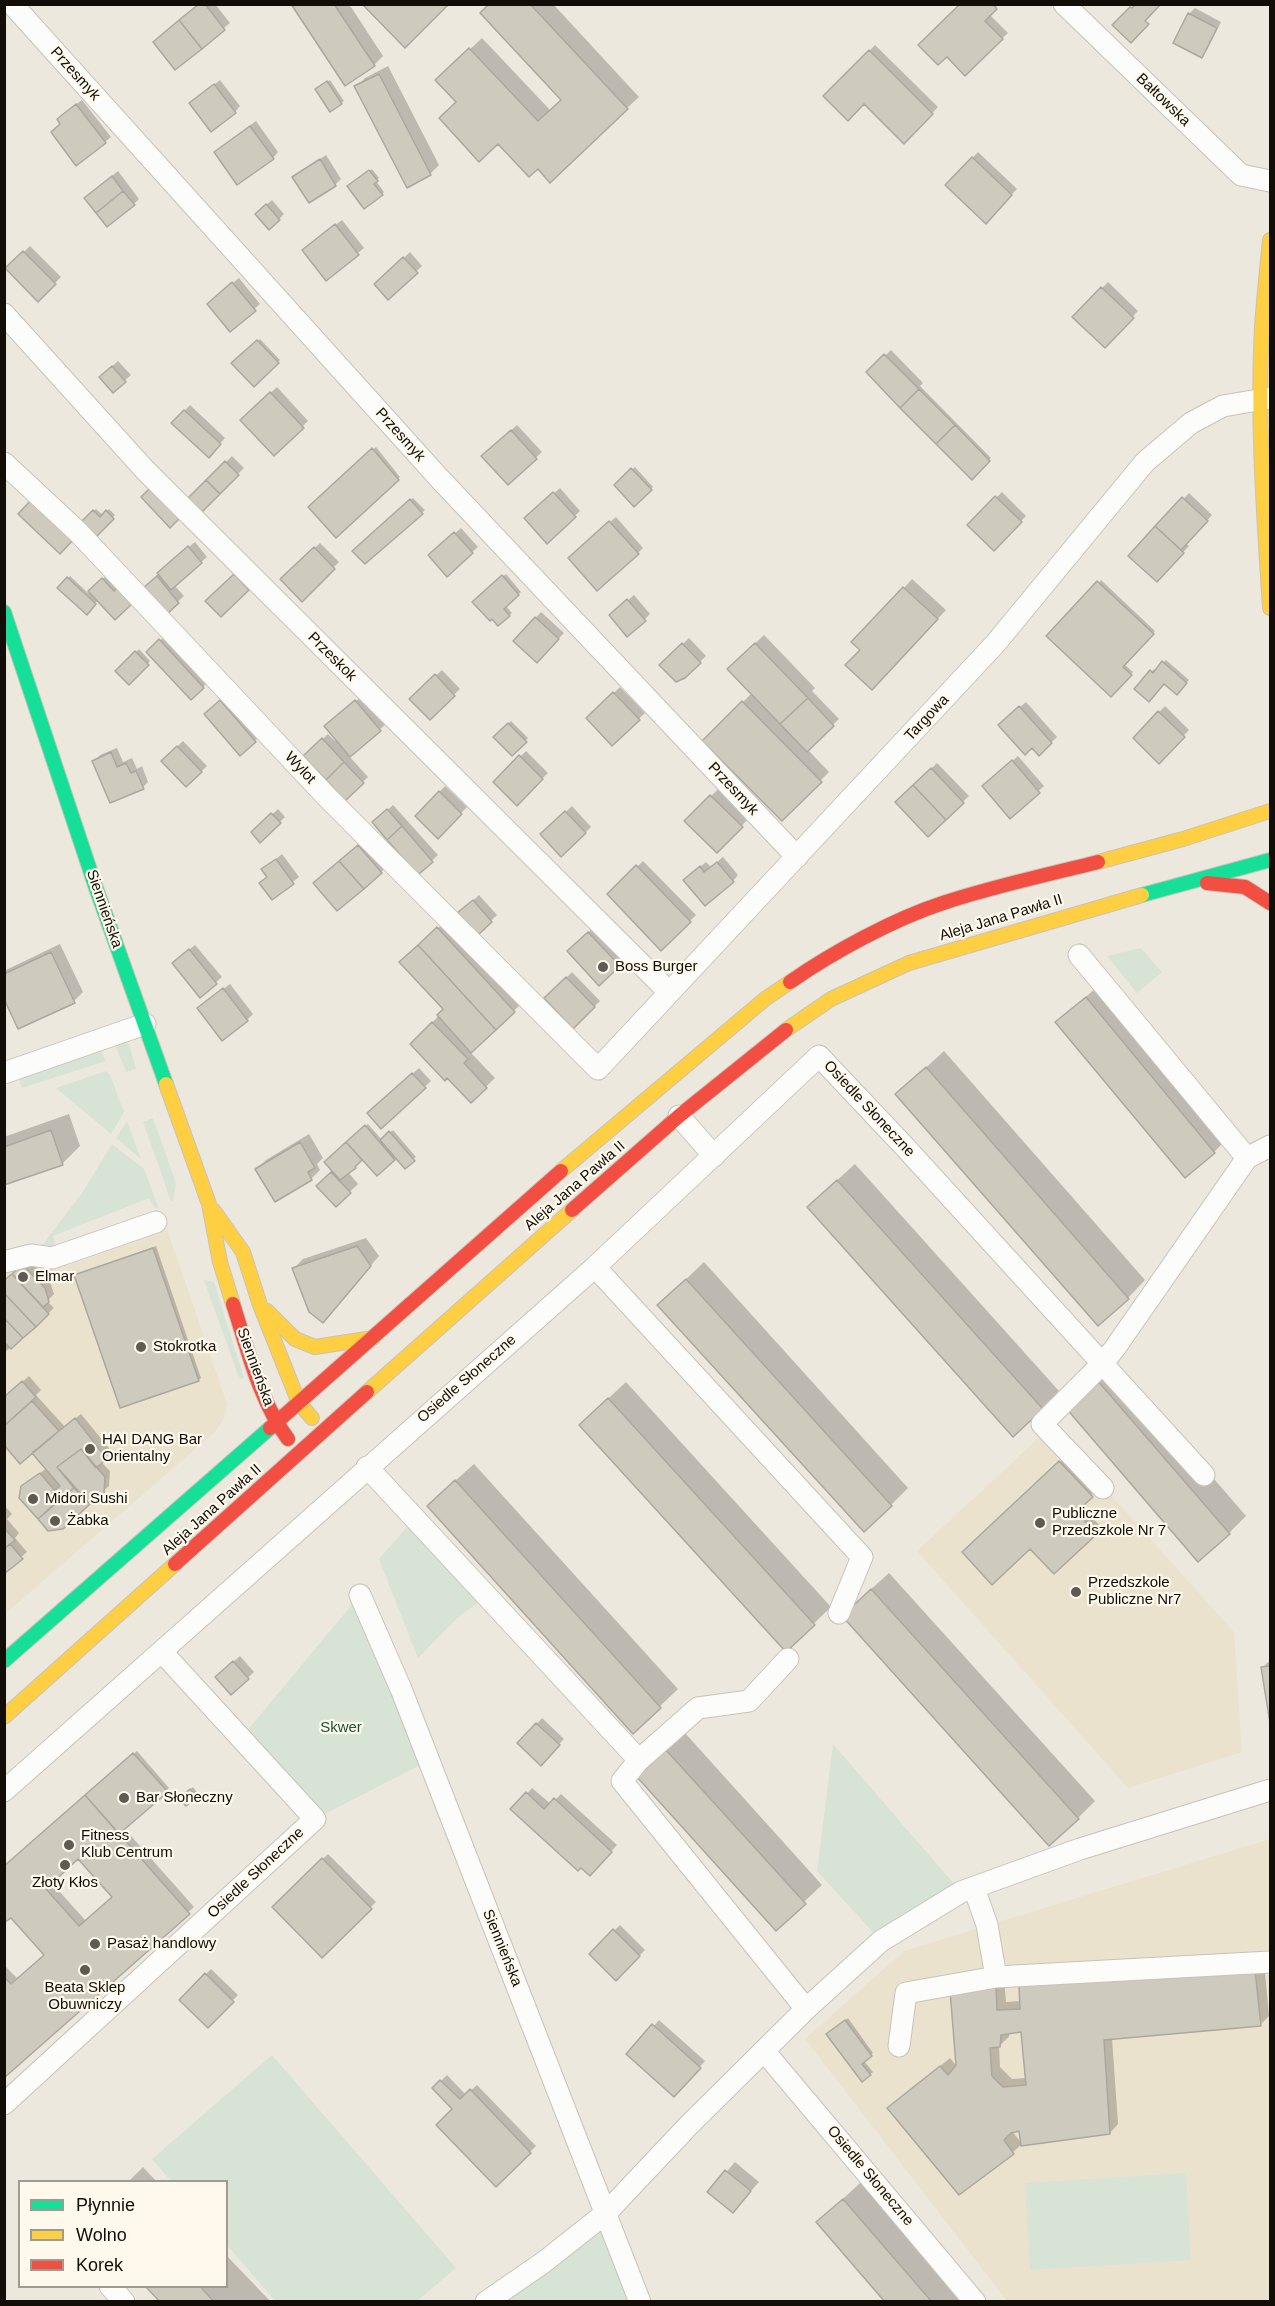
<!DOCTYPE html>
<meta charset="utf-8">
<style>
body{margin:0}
#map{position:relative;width:1275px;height:2306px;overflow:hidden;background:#ede8dd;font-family:Arial,sans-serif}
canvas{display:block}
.frame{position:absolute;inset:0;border:6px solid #120e07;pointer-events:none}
.legend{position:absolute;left:18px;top:2180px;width:210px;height:108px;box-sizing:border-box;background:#fef9ec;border:2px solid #a09b90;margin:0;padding:8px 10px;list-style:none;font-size:18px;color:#120e07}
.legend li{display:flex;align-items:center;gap:12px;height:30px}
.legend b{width:30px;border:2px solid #a09b90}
</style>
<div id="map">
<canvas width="1275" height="2306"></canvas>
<div class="frame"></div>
<ul class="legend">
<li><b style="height:8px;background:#16e098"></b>Płynnie</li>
<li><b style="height:8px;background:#ffcf43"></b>Wolno</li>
<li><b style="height:8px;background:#f24e42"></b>Korek</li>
</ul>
</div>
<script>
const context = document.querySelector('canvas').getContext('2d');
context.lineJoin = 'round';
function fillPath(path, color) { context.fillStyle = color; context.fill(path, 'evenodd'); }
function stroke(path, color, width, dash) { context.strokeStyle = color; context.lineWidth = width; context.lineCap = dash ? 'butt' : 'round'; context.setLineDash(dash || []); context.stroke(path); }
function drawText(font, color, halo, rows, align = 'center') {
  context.font = font + ' Arial,sans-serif'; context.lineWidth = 4.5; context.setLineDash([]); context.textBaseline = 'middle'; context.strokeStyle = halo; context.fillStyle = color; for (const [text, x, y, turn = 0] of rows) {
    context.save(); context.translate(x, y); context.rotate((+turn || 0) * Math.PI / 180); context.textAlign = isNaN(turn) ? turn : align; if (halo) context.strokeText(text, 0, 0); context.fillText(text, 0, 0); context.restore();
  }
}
fillPath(new Path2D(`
 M167,1229L227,1404L224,1418L215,1432L5,1614V1269L25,1262L67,1266Z
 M1047,1430L1110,1494L1234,1632L1242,1752L1128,1788L917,1551Z
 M1270,1839V2301H1007L805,2039L904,1951Z`), '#ebe2ce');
fillPath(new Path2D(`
 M1141,948L1162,972L1137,993L1107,956Z
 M124,1041L129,1044L136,1069L126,1072L115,1044Z
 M100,1049L106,1061L22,1088L19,1079Z
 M106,1071L110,1075L124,1112L111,1134L56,1088Z
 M153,1118L176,1183L173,1201H171L143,1122Z
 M127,1121L141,1159L116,1138Z
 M112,1144L144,1169L159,1209L154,1207L149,1198L53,1236L55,1245L53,1249L40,1248L82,1193Z
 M204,1280L214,1282L244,1378L241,1379L238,1375Z
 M414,1519L487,1596L457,1618L418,1658L379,1559Z
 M360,1595L428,1761L315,1819L241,1738Z
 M833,1744L961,1892L881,1941L817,1871Z
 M272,2055L456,2268L417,2301H275L227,2245L226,2182L171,2181L152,2159Z
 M1186,2173L1191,2260L1030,2270L1025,2183Z
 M606,2213L640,2302H486Z`), '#d7e3d5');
fillPath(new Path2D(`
 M200,4H215L230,23L175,68Z
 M292,4H349L383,56L374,65Z
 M490,4H553L639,97L627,108L538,167L458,102L449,69L482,38L550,110L562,99Z
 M962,4H999L989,14L1008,33L965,73Z
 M1195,8L1221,22L1207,50L1201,56L1189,14Z
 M875,45L938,107L904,142L864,102L825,96Z
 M388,66L439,165L430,174L356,87L365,78Z
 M220,80L240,106L235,112L191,103Z
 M330,80L344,101L341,103L320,87Z
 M82,100L111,137L105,142L62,123L64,113Z
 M256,121L278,152L273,158L221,147Z
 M978,152L1017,189L986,221L947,185Z
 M326,155L341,179L335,185L294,177Z
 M372,169L379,178L376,181L384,192L382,194L352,184Z
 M118,171L139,199L134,204L92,192Z
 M272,200L284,214L279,219L262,208Z
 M342,220L364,248L326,279L309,245Z
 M30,246L61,277L38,300L7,268Z
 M410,252L422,266L388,297L376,284Z
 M239,278L260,304L231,330L214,298Z
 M1108,282L1138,311L1105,346L1074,317Z
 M260,339L280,360L254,385L233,363Z
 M891,350L923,383L920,386L991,458L972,478L868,372Z
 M118,361L131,375L113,391L107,371Z
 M277,387L308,421L274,454L242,420Z
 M190,405L225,438L209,456L173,423Z
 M517,425L542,452L508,483L489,451Z
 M376,447L400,477L336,536L310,507Z
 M232,456L244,468L198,513L186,502Z
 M635,467L653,487L634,505L616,485Z
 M560,488L580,511L547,542L532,513Z
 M1002,492L1026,516L994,549L969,525Z
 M1189,493L1212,515L1186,544L1189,546L1157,580L1131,556Z
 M413,498L425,510L365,562L354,551Z
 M96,509L103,515L109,509L115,515L95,536L82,523Z
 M616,517L643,548L638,553L575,552Z
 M461,528L478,547L472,552L436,550Z
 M195,542L207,557L174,585L184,596L166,612L151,582L164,567Z
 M320,543L339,562L302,599L282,579Z
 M108,574L120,586L115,618L98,600L87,613L59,588L70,576L88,593Z
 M506,574L521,592L505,605L512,613L498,624L474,602Z
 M912,579L946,610L881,679L904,588Z
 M1101,580L1155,631L1124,664L1133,672L1111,695L1048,636Z
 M634,595L650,614L645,619L617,610Z
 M541,612L564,633L537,661L515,641Z
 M764,635L815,688L812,691L839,719L807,749L829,772L782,819L704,741L752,693L729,669Z
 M163,638L206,684L192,698L148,652Z
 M689,638L706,656L684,677L661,665Z
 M139,649L150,661L129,683L117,671Z
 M1166,660L1189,680L1177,693L1165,682L1136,689L1154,669L1156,671Z
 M442,670L460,689L430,718L411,699Z
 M620,687L645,713L612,744L588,718Z
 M226,696L260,735L255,741L212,709Z
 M362,696L386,724L349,756L368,777L345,799L305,756L328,734L335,741L337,740L332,721Z
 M1026,702L1057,737L1039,754L1006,719Z
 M1165,706L1189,730L1159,762L1135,738Z
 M511,721L528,738L512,754L495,737Z
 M183,741L207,766L187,785L163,761Z
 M117,748L123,762L132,758L137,769L142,766L148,782L143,787L94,761L100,755Z
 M526,751L548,773L517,803L495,782Z
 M1018,756L1044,786L1010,817L990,781Z
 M937,763L969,796L928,835L897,802Z
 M723,784L753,814L717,851L687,821Z
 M445,786L467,807L438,836L417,816Z
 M393,805L438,855L418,873L380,817Z
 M572,806L591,827L562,855L542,835Z
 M278,809L285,817L260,841L253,833Z
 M364,840L387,866L381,872L321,877Z
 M282,854L299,877L272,898L268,876L263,870Z
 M723,857L738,875L733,881L691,874L706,862L711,867Z
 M643,861L696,915L661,949L609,894Z
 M479,895L497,915L478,933L465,908Z
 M444,923L520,1005L474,1048L471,1053L495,1078L471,1101L412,1044L445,1009L407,956Z
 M597,924L628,957L599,983L569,951Z
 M60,944L83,992L74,1001L4,995L6,970Z
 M195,945L222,977L200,996L179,958Z
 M572,972L600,1001L573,1027L546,998Z
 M1104,981L1231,1135L1214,1152L1057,1022Z
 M230,984L253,1014L247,1020L205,1003Z
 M944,1051L1145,1280L1128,1298L897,1094Z
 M419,1068L431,1081L381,1127L375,1108Z
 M69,1114L80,1146L62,1164L4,1184V1137Z
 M368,1124L382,1140L393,1130L416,1157L405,1167L396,1156L377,1174L362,1158L348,1172L358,1184L336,1205L318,1186L334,1171L326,1162Z
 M309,1134L323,1158L317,1164L320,1170L311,1179L257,1169L266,1160Z
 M855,1164L1059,1391L1042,1408L826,1190Z
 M366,1238L379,1256L331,1312L294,1268L303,1259Z
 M156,1246L201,1378L198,1380L76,1275Z
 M29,1260L50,1282L54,1294L47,1301L54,1308L4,1353V1282Z
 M704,1262L908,1488L891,1505L659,1305Z
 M1115,1364L1246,1516L1229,1533L1067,1407Z
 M29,1376L41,1390L36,1395L65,1427L81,1414L112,1452L101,1462L110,1471L109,1486L62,1527L49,1529L21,1497L22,1486L47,1468L33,1450L4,1443V1398Z
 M626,1382L831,1607L786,1650L598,1408Z
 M1066,1456L1097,1490L1081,1505L1101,1527L1054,1572L1031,1547L964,1552Z
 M474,1464L678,1689L633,1732L446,1489Z
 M4,1505L12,1514L7,1519L19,1533L15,1538L27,1552L4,1572Z
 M889,1573L1095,1801L1078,1818L861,1598Z
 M240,1656L254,1672L232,1693L223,1671Z
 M1268,1662H1270V1718L1262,1668Z
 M542,1718L564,1739L541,1763L519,1743Z
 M685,1733L822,1885L776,1928L656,1760Z
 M137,1751L169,1788L124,1828L194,1907L4,2076V1965L18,1979L46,1955L11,1916L91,1791ZM79,1857L113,1897L86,1921L51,1882Z
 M193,1787L198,1794L186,1804L181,1798Z
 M532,1788L551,1804L561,1794L617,1845L590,1874L513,1809Z
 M328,1854L376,1902L322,1955L274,1907Z
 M620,1925L645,1950L616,1979L591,1954Z
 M1264,1962L1269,2016L1260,2025L1112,2038L1118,2124L1110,2133L1020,2129L1012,2131L1022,2144L1013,2152L889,2108L950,2058L958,2068L952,1992L1004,1979L1006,2002L1021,2001ZM1022,2031L1027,2078L1012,2079L1000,2067L999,2046L1009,2037V2033Z
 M211,1969L238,1995L208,2026L181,2000Z
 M848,2018L873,2053L864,2061L873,2072L863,2080L830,2032Z
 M659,2020L705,2061L680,2090L654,2026Z
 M447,2075L466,2095L477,2085L536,2146L496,2185L454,2109L434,2088Z
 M735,2162L759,2182L733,2211L709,2192Z
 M143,2167L157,2182H128Z
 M873,2171L986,2302H887L818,2222Z
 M226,2255L271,2302H162L148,2286H226Z`), '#0003');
const building = new Path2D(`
 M199,4H205L225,30L202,49L179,20Z
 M291,4H334L375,66L345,86Z
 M366,4H449L405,48L364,6Z
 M489,4H530L628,109L550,183L538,169L529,177L498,144L479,162L439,118L456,102L435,80L469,48L538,121L561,100L480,13Z
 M960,4H993L997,9L985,21L1003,39L965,76L947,57L938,65L918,45Z
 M1136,4H1161L1145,21L1149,24L1131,43L1112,25L1130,7L1132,8Z
 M1188,13L1217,28L1202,58L1173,43Z
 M179,20L202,49L175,70L153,42Z
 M869,50L933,114L904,144L864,104L848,121L823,96Z
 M379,74L431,175L407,188L354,86Z
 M327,81L342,104L330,112L315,89Z
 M214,84L236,113L211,132L189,103Z
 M76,104L106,143L76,166L51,132L60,124L57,119Z
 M250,126L274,159L237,185L214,152Z
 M972,157L1012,195L986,224L945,185Z
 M320,159L336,186L309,203L292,177Z
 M369,170L378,181L374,184L383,195L364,209L347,186Z
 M112,176L123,191L96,213L84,198Z
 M123,191L135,205L107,227L96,213Z
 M266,204L280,220L269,230L255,214Z
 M335,224L359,255L326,281L302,250Z
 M23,251L56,284L38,302L5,268Z
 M403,257L418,273L388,300L374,284Z
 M232,282L256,311L230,332L207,304Z
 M1101,287L1134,318L1105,348L1072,317Z
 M257,340L279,363L254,387L231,363Z
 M884,354L919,389L900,408L866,372Z
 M112,366L126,382L113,393L99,377Z
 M919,389L955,425L936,444L900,408Z
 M270,392L304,428L274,456L240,420Z
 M184,410L221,444L209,458L171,423Z
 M955,425L990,461L972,480L936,444Z
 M511,430L537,459L508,485L481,456Z
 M372,448L399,480L336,538L308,507Z
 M225,461L239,475L220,494L206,480Z
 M631,468L652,490L634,507L614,485Z
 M206,480L220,494L198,516L184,502Z
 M153,485L182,516L170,528L141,497Z
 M553,492L576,517L547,544L524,518Z
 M995,496L1022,522L994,551L967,525Z
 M1182,497L1208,521L1181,550L1155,526Z
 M33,498L75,538L60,554L18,514Z
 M410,499L423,514L365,564L352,551Z
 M93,510L100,517L106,510L114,519L95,538L80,523Z
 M609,521L639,554L597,591L568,558Z
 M1155,526L1184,553L1157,582L1128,556Z
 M454,532L473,553L447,577L428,555Z
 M188,546L202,563L171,590L157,573Z
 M314,547L335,569L302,602L280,579Z
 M234,574L249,590L221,617L205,601Z
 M502,575L519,595L504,609L510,616L498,626L492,619L490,621L472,602Z
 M157,576L179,603L166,615L143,588Z
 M67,577L96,604L87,615L57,588Z
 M102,578L114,591L121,584L136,600L115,620L88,591Z
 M1097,581L1154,634L1123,667L1132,675L1111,697L1046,636Z
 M903,587L938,619L872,690L845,665L860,650L851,642Z
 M627,599L646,621L627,637L609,615Z
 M535,617L559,639L537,663L513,641Z
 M159,639L204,688L191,700L146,652Z
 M682,643L701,663L685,678L676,682L659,665Z
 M755,643L808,698L780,724L727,669Z
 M135,651L149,665L129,685L115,671Z
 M1162,661L1187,683L1177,695L1164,684L1149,702L1134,689L1150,670L1153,673Z
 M435,674L455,696L430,720L409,699Z
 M613,692L640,720L612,746L586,718Z
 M808,698L834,726L807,752L780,724Z
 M220,700L256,742L240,756L204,714Z
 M355,700L381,731L350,757L324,726Z
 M742,701L822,782L782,821L702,741Z
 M1019,706L1052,743L1039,756L1032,748L1025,755L998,725Z
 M1158,711L1185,737L1159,764L1133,738Z
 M508,723L527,742L512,756L493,737Z
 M322,738L344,762L326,780L303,756Z
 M177,746L202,772L186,787L161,761Z
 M111,752L117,767L126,763L131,773L136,771L144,789L110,803L92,761Z
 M519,755L543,779L517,806L493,782Z
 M1012,760L1040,793L1010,819L982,786Z
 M344,762L364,783L345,801L326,780Z
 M931,768L964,803L946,820L913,785Z
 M913,785L946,820L928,837L895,802Z
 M439,791L462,814L438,839L415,816Z
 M710,795L743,827L717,853L684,821Z
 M387,809L402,826L387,840L372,822Z
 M565,811L586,833L561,857L540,834Z
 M271,813L281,823L260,843L251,832Z
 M402,826L433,862L418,875L387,840Z
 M358,845L382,873L364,889L339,861Z
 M276,859L294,884L272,900L259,883L267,877L261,869Z
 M339,861L364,889L337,911L313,883Z
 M717,862L734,882L705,906L683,880L700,866L704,872Z
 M636,865L691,922L661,951L607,894Z
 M473,900L492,922L478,935L457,913Z
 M437,927L515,1012L496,1030L418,945Z
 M588,932L620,966L599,986L567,951Z
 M418,945L496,1030L471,1053L437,1015L443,1009L399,962Z
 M189,949L217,984L200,998L172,963Z
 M51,952L75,1003L18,1029L4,999V974Z
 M566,977L595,1007L573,1029L544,998Z
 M223,988L248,1021L222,1041L197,1008Z
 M1086,997L1215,1153L1185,1178L1055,1022Z
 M432,1022L468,1059L464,1063L487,1088L471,1103L447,1078L445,1081L410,1044Z
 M926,1067L1129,1299L1098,1326L895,1094Z
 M412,1073L426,1088L381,1129L367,1113Z
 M365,1125L395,1160L377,1176L346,1142Z
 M51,1130L63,1165L4,1185V1147Z
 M389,1131L415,1161L405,1169L380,1140Z
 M300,1142L315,1168L308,1172L312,1180L275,1202L255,1169Z
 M346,1142L362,1160L355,1167L356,1168L340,1180L324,1162Z
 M331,1172L351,1193L336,1207L316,1186Z
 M837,1180L1043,1409L1013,1437L807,1207Z
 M357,1246L371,1266L323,1323L309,1312L292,1268Z
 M153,1248L199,1381L120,1408L74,1275Z
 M22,1264L45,1288L49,1302L43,1307L12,1274Z
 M12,1274L49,1314L36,1327L4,1293V1280Z
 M686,1279L892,1506L864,1532L657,1305Z
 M4,1293L36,1327L23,1338L4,1318Z
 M4,1318L23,1338L11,1349L4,1342Z
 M1097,1380L1230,1534L1198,1562L1065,1407Z
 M22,1381L36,1397L4,1426V1397Z
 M608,1398L815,1625L786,1652L579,1425Z
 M32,1401L59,1431L20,1464L4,1445V1426Z
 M75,1418L107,1459L96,1468L81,1449L57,1467L74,1488L61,1498L55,1490L60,1486L32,1453Z
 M81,1449L105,1477L104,1493L90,1504L57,1467Z
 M1059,1461L1093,1497L1076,1512L1097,1534L1054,1574L1030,1549L992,1585L962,1552Z
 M40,1473L61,1498L38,1519L19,1498L21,1486Z
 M455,1480L661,1708L633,1734L427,1506Z
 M74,1488L90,1504L63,1529L48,1531L38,1519Z
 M4,1528L15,1540L4,1549Z
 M10,1544L23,1559L4,1574V1549Z
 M871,1589L1079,1819L1049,1846L842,1616Z
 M233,1661L249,1679L231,1695L215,1677Z
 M1270,1666V1723L1261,1667Z
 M536,1723L560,1745L541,1766L517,1743Z
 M666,1750L806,1904L776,1931L637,1777Z
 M133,1753L168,1792L119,1834L85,1795Z
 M190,1789L197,1797L186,1806L179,1798Z
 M526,1792L544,1809L554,1798L612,1852L590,1876L581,1868L578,1871L510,1809Z
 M85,1795L190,1914L4,2078V1977L11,1984L44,1955L11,1918L4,1923V1866ZM78,1859L112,1897L79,1926L46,1889Z
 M322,1858L372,1909L322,1958L272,1907Z
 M613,1929L640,1956L616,1981L589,1954Z
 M1255,1970L1261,2026L1104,2040L1110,2134L1021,2146L1019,2131L1011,2133L1004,2140L1014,2154L959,2195L887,2108L940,2066L948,2075L956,2065L950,1991L996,1987L997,2010L1020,2009L1019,1986ZM1021,2032L1026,2085L1003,2087L992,2076L990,2048L1000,2047L1001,2035Z
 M205,1973L234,2002L208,2028L179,2000Z
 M845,2020L872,2056L862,2064L871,2075L862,2082L826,2034Z
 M652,2024L701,2068L674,2097L626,2054Z
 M440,2080L460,2099L470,2089L531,2153L496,2187L436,2125L452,2109L432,2088Z
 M725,2170L751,2191L733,2213L707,2192Z
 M843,2199L862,2221L932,2302H885L816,2222Z
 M145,2286H200L214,2302H160Z`);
fillPath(building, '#cfcabe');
stroke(building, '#aba79f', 1.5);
const street = new Path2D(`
 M12,4L439,478L797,857
 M1064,4L1241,175L1270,181
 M4,314L145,470L669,992
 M4,463L78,532L326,796L598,1069L995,644L1145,462L1191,423L1223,406L1270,398
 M1079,955L1247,1158L1115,1348L1103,1363L1042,1424L1103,1488
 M4,1073L145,1024
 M679,1116L714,1156
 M1247,1158L1270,1146
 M4,1262L31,1255L52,1258L156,1222
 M595,1267L862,1557L839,1613
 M367,1467L639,1760L698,1708L749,1701L788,1659
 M360,1595L401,1689L640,2302
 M639,1760L622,1781L806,2009
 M4,1791L595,1267L819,1056L904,1146L1204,1475
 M996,1977L1270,1962
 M899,2046L906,1993L996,1977L987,1925L974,1888
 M764,2051L975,2302
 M4,2104L315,1819L162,1652
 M110,2286L124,2302
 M486,2302L544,2262L606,2213L688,2126L806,2009L881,1941L961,1892L1080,1849L1270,1790`);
const fast = new Path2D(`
 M4,612L96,888L166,1084
 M1142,895L1270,860
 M4,1661L270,1428`);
const slow = new Path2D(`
 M1270,240C1267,269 1264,298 1262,327C1257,421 1264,515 1270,608
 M1098,862L1183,839L1270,811
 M786,1030L831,999L909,963L1142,895
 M166,1084L209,1204L220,1262L233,1304
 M561,1171L765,999L790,982
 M214,1211L243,1252L260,1305L299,1403L312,1418
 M267,1311L295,1339L315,1347L373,1338
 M367,1392L572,1210
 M4,1717L175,1564`);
const jam = new Path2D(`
 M1207,883L1245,887L1270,903
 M790,982C833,952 894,919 943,903C994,886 1047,875 1098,862
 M572,1210L679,1116L786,1030
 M233,1304C248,1350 259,1400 288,1439
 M270,1428L561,1171
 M175,1564L367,1392`);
stroke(street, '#c7c3ba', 23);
stroke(fast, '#c7c3ba', 16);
stroke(slow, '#c7c3ba', 16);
stroke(jam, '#c7c3ba', 16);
stroke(street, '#fcfcfa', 21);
stroke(fast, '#16e098', 14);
stroke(slow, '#ffcf43', 14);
stroke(jam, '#f24e42', 14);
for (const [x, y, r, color] of [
 [603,967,6,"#5f5a52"],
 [23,1277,6,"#5f5a52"],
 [141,1347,6,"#5f5a52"],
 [90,1449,6,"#5f5a52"],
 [33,1499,6,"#5f5a52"],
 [55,1521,6,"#5f5a52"],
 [1040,1523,6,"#5f5a52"],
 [1076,1592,6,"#5f5a52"],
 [124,1798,6,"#5f5a52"],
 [69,1845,6,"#5f5a52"],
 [65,1865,6,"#5f5a52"],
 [95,1944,6,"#5f5a52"],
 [85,1970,6,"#5f5a52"]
]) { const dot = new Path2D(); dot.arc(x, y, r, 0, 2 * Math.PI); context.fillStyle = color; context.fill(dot); stroke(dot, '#fef9ec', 2); }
drawText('15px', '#120e07', '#fef9ec', [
 ["Przesmyk",75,74,48],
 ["Bałtowska",1163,100,44],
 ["Przesmyk",400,435,48],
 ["Przeskok",332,657,45],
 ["Targowa",927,718,-47],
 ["Wylot",300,768,47],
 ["Przesmyk",733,789,47],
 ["Siennieńska",104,909,71],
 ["Aleja Jana Pawła II",1001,918,-17],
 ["Osiedle Słoneczne",869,1109,47],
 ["Aleja Jana Pawła II",575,1186,-41],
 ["Siennieńska",255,1367,70],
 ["Osiedle Słoneczne",467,1379,-41],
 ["Aleja Jana Pawła II",212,1510,-42],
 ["Osiedle Słoneczne",256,1873,-43],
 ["Siennieńska",502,1948,68],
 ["Osiedle Słoneczne",870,2176,50]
]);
drawText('15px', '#120e07', '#fef9ec', [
 ["Boss Burger",615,967],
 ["Elmar",35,1277],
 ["Stokrotka",153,1347],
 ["HAI DANG Bar",102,1440],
 ["Orientalny",102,1457],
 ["Midori Sushi",45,1499],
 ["Publiczne",1052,1514],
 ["Przedszkole Nr 7",1052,1531],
 ["Żabka",67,1521],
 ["Przedszkole",1088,1583],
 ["Publiczne Nr7",1088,1600],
 ["Bar Słoneczny",136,1798],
 ["Fitness",81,1836],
 ["Klub Centrum",81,1853],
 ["Złoty Kłos",65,1883,"center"],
 ["Pasaż handlowy",107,1944],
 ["Beata Sklep",85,1988,"center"],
 ["Obuwniczy",85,2005,"center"]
], 'left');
drawText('15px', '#1a5234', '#fef9ec', [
 ["Skwer",341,1728]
]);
</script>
